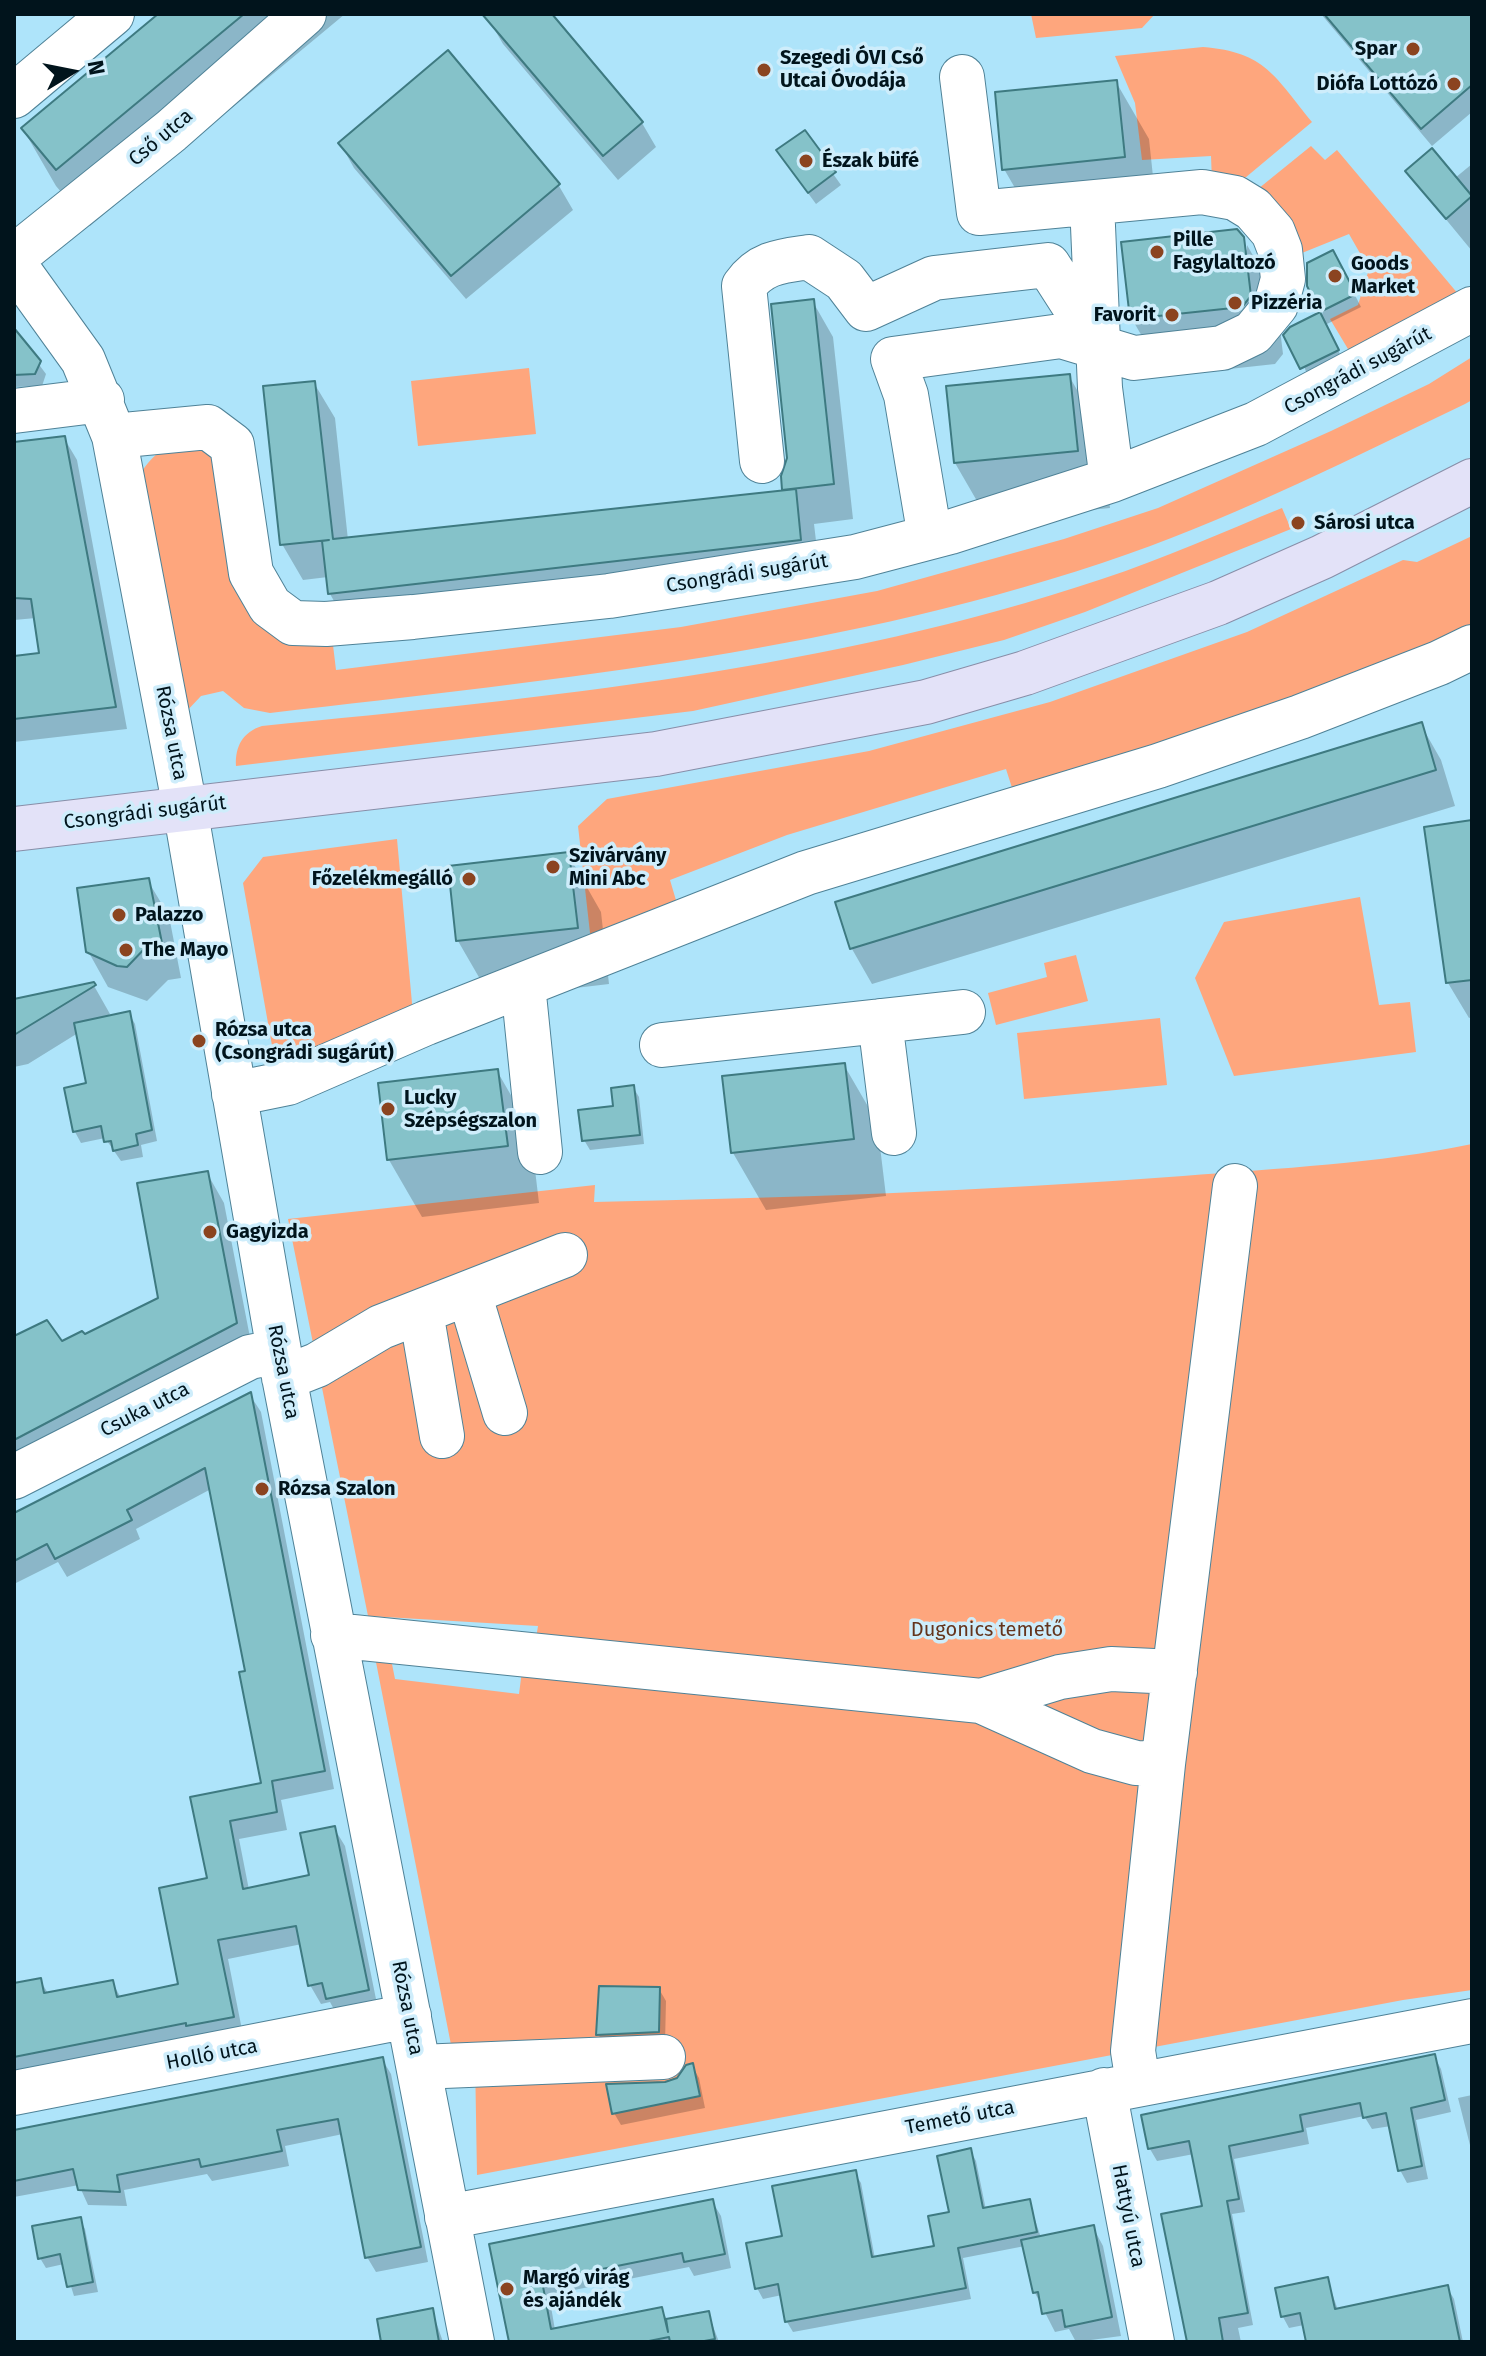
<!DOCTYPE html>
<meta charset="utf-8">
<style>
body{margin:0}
#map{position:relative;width:1486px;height:2356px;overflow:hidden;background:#aee4fa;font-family:"Fira Sans",sans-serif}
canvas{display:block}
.frame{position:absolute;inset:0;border:16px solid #01141c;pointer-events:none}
.north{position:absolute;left:32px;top:32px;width:80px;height:80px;-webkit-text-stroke:6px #ceedfb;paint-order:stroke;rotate:80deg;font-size:22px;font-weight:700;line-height:32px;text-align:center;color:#01141c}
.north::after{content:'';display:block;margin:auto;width:28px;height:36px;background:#01141c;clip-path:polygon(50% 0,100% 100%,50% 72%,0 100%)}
</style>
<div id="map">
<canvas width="1486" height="2356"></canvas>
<div class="frame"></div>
<div class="north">N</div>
</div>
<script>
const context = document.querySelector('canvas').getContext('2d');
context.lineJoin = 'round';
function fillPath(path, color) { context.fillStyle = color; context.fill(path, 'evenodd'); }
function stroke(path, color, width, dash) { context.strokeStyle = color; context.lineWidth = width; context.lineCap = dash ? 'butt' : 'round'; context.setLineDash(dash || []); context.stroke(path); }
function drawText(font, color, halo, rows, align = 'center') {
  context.font = font + ' "Fira Sans",sans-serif'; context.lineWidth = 7; context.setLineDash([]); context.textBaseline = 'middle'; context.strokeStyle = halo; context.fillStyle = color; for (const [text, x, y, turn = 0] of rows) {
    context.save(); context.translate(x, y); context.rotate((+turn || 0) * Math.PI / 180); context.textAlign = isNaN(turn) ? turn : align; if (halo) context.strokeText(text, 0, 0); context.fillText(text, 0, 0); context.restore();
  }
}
fillPath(new Path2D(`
 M1031,14H1155L1142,28L1036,38Z
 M1203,47C1266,52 1275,77 1312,122L1233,188L1212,181L1211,156L1142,160L1135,103L1115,56Z
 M1311,146L1325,160L1337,150L1459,295L1351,354L1330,319L1358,305L1369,269L1349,234L1297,255L1253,193Z
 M1472,357V400L1465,404C1354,457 1244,513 1128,554C851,651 560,679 270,713L244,708L223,691L201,696L184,714L138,478C160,439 192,431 222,469L244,595L333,645L336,670L681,627L877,591L1064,539L1158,508L1331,431L1429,384Z
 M529,368L536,434L418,446L411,381Z
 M1282,508L1291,529L1085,612L1004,640L903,665L693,711L236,766C235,746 243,732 262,726C545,698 831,670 1102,579C1163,559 1223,532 1282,508Z
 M1472,536V624C1328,699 1167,743 1014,794L1006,769L787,835L670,880L678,907L591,942L578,826L607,799L869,751L1050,702L1247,632L1403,560L1417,562Z
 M397,839L413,1014L276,1068L243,883L263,857Z
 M1360,897L1379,1005L1410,1002L1416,1052L1234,1076L1195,978L1224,922Z
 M1076,955L1088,1001L996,1025L988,993L1047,977L1044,963Z
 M1160,1018L1167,1085L1024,1099L1017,1033Z
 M1472,1144V1990L1403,2000L477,2175L475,2057L453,2055L374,1652L390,1654L395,1679L519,1694L523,1663L533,1657L538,1626L368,1616L288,1219L595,1185L594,1202C790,1198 986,1191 1183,1176C1280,1168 1377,1164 1472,1144Z`), '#fea67d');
fillPath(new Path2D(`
 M161,14H345L90,226L56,186L23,129Z
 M496,14H549L642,123L656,147L618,180L503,44L489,20Z
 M1321,14H1472V112L1432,146Z
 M447,52L559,186L573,210L466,299L354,168L340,143Z
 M1116,82L1149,139L1157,214L1037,226L1004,169Z
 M804,133L841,185L816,204L786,163Z
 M1472,164V251L1407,172L1455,178Z
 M1123,243H1243L1247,251V245L1276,296L1283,354L1275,364L1165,376L1132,319Z
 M1339,264L1361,307L1325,325L1344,362L1309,380L1291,329L1323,313L1309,286Z
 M813,302L833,337L853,519L814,524L820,575L350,629L330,594L328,577L303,580L282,544L314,383L335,418L348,540L786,492Z
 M14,331L46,374L42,386L14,387Z
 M1069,376L1102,433L1110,508L988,520L955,463Z
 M64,438L77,460L127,729L14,742V658L41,655L36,618L14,620V445Z
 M1421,725L1441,760L1455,806L872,984L852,949L838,903Z
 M1472,822V1017L1469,1018L1448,983L1426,829Z
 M568,854L601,912L609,984L491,998L458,941Z
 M148,881L169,916L181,978L168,980L147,1001L108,987L88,951Z
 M93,984L110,1014L103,1019L129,1013L135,1024L157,1141L141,1145L143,1157L121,1161L105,1138L81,1143L75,1132L88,1085L78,1033L28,1064L14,1067V1001Z
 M844,1065L877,1122L886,1196L766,1210L733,1153Z
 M497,1071L530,1128L539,1203L422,1217L389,1160Z
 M633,1087L639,1097L644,1144L590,1150L584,1140Z
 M207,1173L224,1203L253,1353L14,1478V1365L84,1337L161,1299Z
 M250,1395L261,1412L334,1789L281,1800L287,1830L239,1839L249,1890L312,1877L334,1828L345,1846L378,2009L338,2017L330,2002L321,2004L310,1985L302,1944L228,1959L243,2035L14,2077V1985L40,1980L49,1995L112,1982L121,1998L180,1986L209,1880L192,1799L264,1785L247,1672L211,1489L136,1529L140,1539L67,1577L58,1562L14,1584V1516Z
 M659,1989L666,2001L665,2044L605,2046L598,2034Z
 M1434,2056L1441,2069L1451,2112L1416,2120L1428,2179L1407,2183L1400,2170L1391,2126L1372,2129L1364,2116L1306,2128L1309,2144L1234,2159L1245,2212L1232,2214L1253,2325L1238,2328L1241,2342H1188L1204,2208L1194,2154L1157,2161L1150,2149Z
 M382,2059L391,2074L428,2262L376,2272L367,2257L343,2134L285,2146L289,2166L212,2181L207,2174L124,2190L127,2206L88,2205L79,2185L14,2197V2132Z
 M692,2066L699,2078L705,2108L621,2125L614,2113L678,2079Z
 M1472,2095V2153L1458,2098Z
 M970,2150L976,2161L986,2210L1029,2201L1041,2238L1093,2227L1103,2246L1121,2336L1076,2342L1069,2329L1055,2332L1035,2293L1025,2246L963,2258L971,2299L793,2332L787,2322L782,2295L763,2299L757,2288L785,2237L854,2172L861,2183L875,2259L937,2248Z
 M712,2201L721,2216L731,2268L694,2276L689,2267L549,2295L555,2330L661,2309L668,2321L708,2313L719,2342H511L492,2246Z
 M80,2219L85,2229L98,2292L74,2296L64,2264L46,2268L40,2258Z
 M1327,2279L1338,2310L1447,2287L1454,2299L1463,2342H1308L1304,2325L1289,2328L1283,2317Z
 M432,2310L443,2342H383Z`), '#0003');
const building = new Path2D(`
 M158,14H244L56,170L21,128Z
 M482,14H552L643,122L603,156Z
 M1324,14H1472V85L1421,129Z
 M448,50L560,184L451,276L338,143Z
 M1117,80L1125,157L1002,170L995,92Z
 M805,130L836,172L808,193L776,150Z
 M1432,148L1472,196L1446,219L1405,171Z
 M1237,229L1244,237L1251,296L1242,307L1130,319L1121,242Z
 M1333,250L1356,294L1320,312L1307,286V263Z
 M814,299L834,484L782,490L781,476L787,458L771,304Z
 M1320,312L1339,350L1300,369L1283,335L1290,327Z
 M14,328L41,361L35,374L14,375Z
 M1070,374L1078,451L954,463L946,386Z
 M315,381L333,539L796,489L801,540L328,594L322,541L329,540L280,545L263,386Z
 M65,436L116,707L14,719V656L39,653L31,599L14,598V442Z
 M1422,722L1436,770L850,949L835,902Z
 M1472,820V980L1446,983L1424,827Z
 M569,852L578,928L456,941L448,866Z
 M149,878L162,943L148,945L127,967L117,966L86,952L77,888Z
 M94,982L96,985L14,1035V999Z
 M130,1011L152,1130L136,1134L138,1145L113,1151L111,1141L104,1142L101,1126L73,1132L64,1088L86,1083L74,1023Z
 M845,1063L854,1139L731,1153L722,1076Z
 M498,1069L508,1146L387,1160L378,1083Z
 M634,1085L640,1135L582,1141L578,1110L613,1106L611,1088Z
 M208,1171L237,1323L14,1440V1336L47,1320L62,1341L82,1331L85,1334L158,1298L137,1183Z
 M251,1392L325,1771L272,1781L277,1812L230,1821L243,1889L309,1875L300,1833L335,1826L369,1990L326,1999L322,1983L308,1986L296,1926L218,1940L234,2017L186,2026V2023L14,2057V1983L41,1978L44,1993L113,1980L117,1997L178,1984L159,1888L207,1878L190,1797L261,1783L239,1672L245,1671L205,1468L127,1510L132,1520L55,1559L47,1544L14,1561V1513Z
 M599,1986L660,1987L659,2032L596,2035Z
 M1435,2054L1445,2100L1411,2108L1422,2166L1398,2171L1386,2113L1363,2118L1360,2103L1300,2115L1303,2131L1229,2146L1239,2199L1227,2201L1248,2313L1219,2318L1223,2342H1187L1161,2214L1202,2206L1189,2141L1148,2149L1141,2115Z
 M383,2057L421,2247L365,2258L338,2119L277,2130L282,2151L201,2167L199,2159L117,2175L120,2192L78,2190L73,2169L14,2181V2130Z
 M693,2063L700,2096L612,2114L606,2084L665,2082L677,2078L686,2065Z
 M971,2148L983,2208L1030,2199L1037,2232L958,2248L966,2288L785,2322L778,2284L755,2289L746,2243L782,2236L772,2186L856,2170L872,2257L934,2246L928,2216L949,2212L937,2156Z
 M713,2199L725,2254L684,2262L682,2253L542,2281L551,2329L662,2307L668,2332L666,2319L709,2311L715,2339L699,2342H670L669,2337L644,2342H509L489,2244Z
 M81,2217L93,2282L67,2287L60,2254L38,2259L32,2226Z
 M1094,2225L1112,2317L1065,2327L1062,2310L1042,2314L1038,2292L1033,2293L1021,2240Z
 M1328,2277L1335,2309L1448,2285L1460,2342H1306L1300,2313L1281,2317L1275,2288Z
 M433,2308L439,2342H381L377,2319Z`);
fillPath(building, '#85c2c9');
stroke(building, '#3e7a81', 2);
const minor = new Path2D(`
 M14,96L112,14
 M1092,203L1100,388L1112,480
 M14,257L171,131L304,14
 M14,264L83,360L114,436L185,808L279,1351L472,2342
 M14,411L102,400
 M114,436L208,427L232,445L251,573L270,606L293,623L326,624L413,617L609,596L855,557L950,532L1112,480L1256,424L1472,309
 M762,461L744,286C761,262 782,261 809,257L844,280L866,309L934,278L1048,265L1100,346
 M930,537L906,395L893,359L1061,336L1134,358L1222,348L1253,333L1276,305L1283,279L1280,250L1273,232L1253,209L1235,198L1202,192L979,213L962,77
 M523,985L540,1152
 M880,1021L894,1133
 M662,1045L963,1012
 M234,1094L288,1083L426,1023L806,873L1158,766L1300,717L1439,663L1472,647
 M469,1293L505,1413
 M421,1312L442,1436
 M284,1378L317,1365L381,1327L565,1255
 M14,1477L250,1357L279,1351
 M333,1635L981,1701L1092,1751L1136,1763L1163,1764
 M981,1701L1060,1677L1111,1669L1175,1672
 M419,2067L663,2057
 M1138,2083L1133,2051L1163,1764L1235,1186
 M1104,2090L1152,2342
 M14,2093L409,2016
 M447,2217L1472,2021`);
const major = new Path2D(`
 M14,829L656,754L926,702L1025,673L1218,603L1322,557L1472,481`);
stroke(minor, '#4f8297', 46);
stroke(major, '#888ea8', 46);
stroke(minor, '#fff', 44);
stroke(major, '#e3e2f8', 44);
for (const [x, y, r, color] of [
 [1413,49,8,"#8b4420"],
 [764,70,8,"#8b4420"],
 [1454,84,8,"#8b4420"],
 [806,161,8,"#8b4420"],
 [1157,252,8,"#8b4420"],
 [1335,276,8,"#8b4420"],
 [1235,303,8,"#8b4420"],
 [1172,315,8,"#8b4420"],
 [1298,523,8,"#8b4420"],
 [553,867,8,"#8b4420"],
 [469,879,8,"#8b4420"],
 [119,915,8,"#8b4420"],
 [126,950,8,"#8b4420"],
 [199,1041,8,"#8b4420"],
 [388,1109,8,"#8b4420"],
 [210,1232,8,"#8b4420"],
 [262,1489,8,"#8b4420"],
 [507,2289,8,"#8b4420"]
]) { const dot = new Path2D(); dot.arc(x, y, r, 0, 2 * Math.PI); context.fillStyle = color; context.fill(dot); stroke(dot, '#ceedfb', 3); }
drawText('bold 20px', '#01141c', '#ceedfb', [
 ["Spar",1397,49,"right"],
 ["Szegedi ÓVI Cső",780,58],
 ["Utcai Óvodája",780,81],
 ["Diófa Lottózó",1438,84,"right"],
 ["Észak büfé",822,161],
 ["Pille",1173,240],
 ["Fagylaltozó",1173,263],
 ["Goods",1351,264],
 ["Market",1351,287],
 ["Pizzéria",1251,303],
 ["Favorit",1156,315,"right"],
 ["Sárosi utca",1314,523],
 ["Szivárvány",569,856],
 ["Mini Abc",569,879],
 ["Főzelékmegálló",453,879,"right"],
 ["Palazzo",135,915],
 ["The Mayo",142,950],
 ["Rózsa utca",215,1030],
 ["(Csongrádi sugárút)",215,1053],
 ["Lucky",404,1098],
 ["Szépségszalon",404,1121],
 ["Gagyizda",226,1232],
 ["Rózsa Szalon",278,1489],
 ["Margó virág",523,2278],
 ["és ajándék",523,2301]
], 'left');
drawText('20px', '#01141c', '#ceedfb', [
 ["Cső utca",161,138,-40],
 ["Csongrádi sugárút",1358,371,-28],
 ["Csongrádi sugárút",747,574,-9],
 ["Rózsa utca",171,733,79],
 ["Csongrádi sugárút",145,813,-7],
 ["Rózsa utca",283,1372,79],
 ["Csuka utca",145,1410,-27],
 ["Rózsa utca",407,2008,79],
 ["Holló utca",212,2055,-11],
 ["Temető utca",960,2118,-11],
 ["Hattyú utca",1128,2216,79]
]);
drawText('20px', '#64341c', '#ceedfb', [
 ["Dugonics temető",987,1630]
]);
</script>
